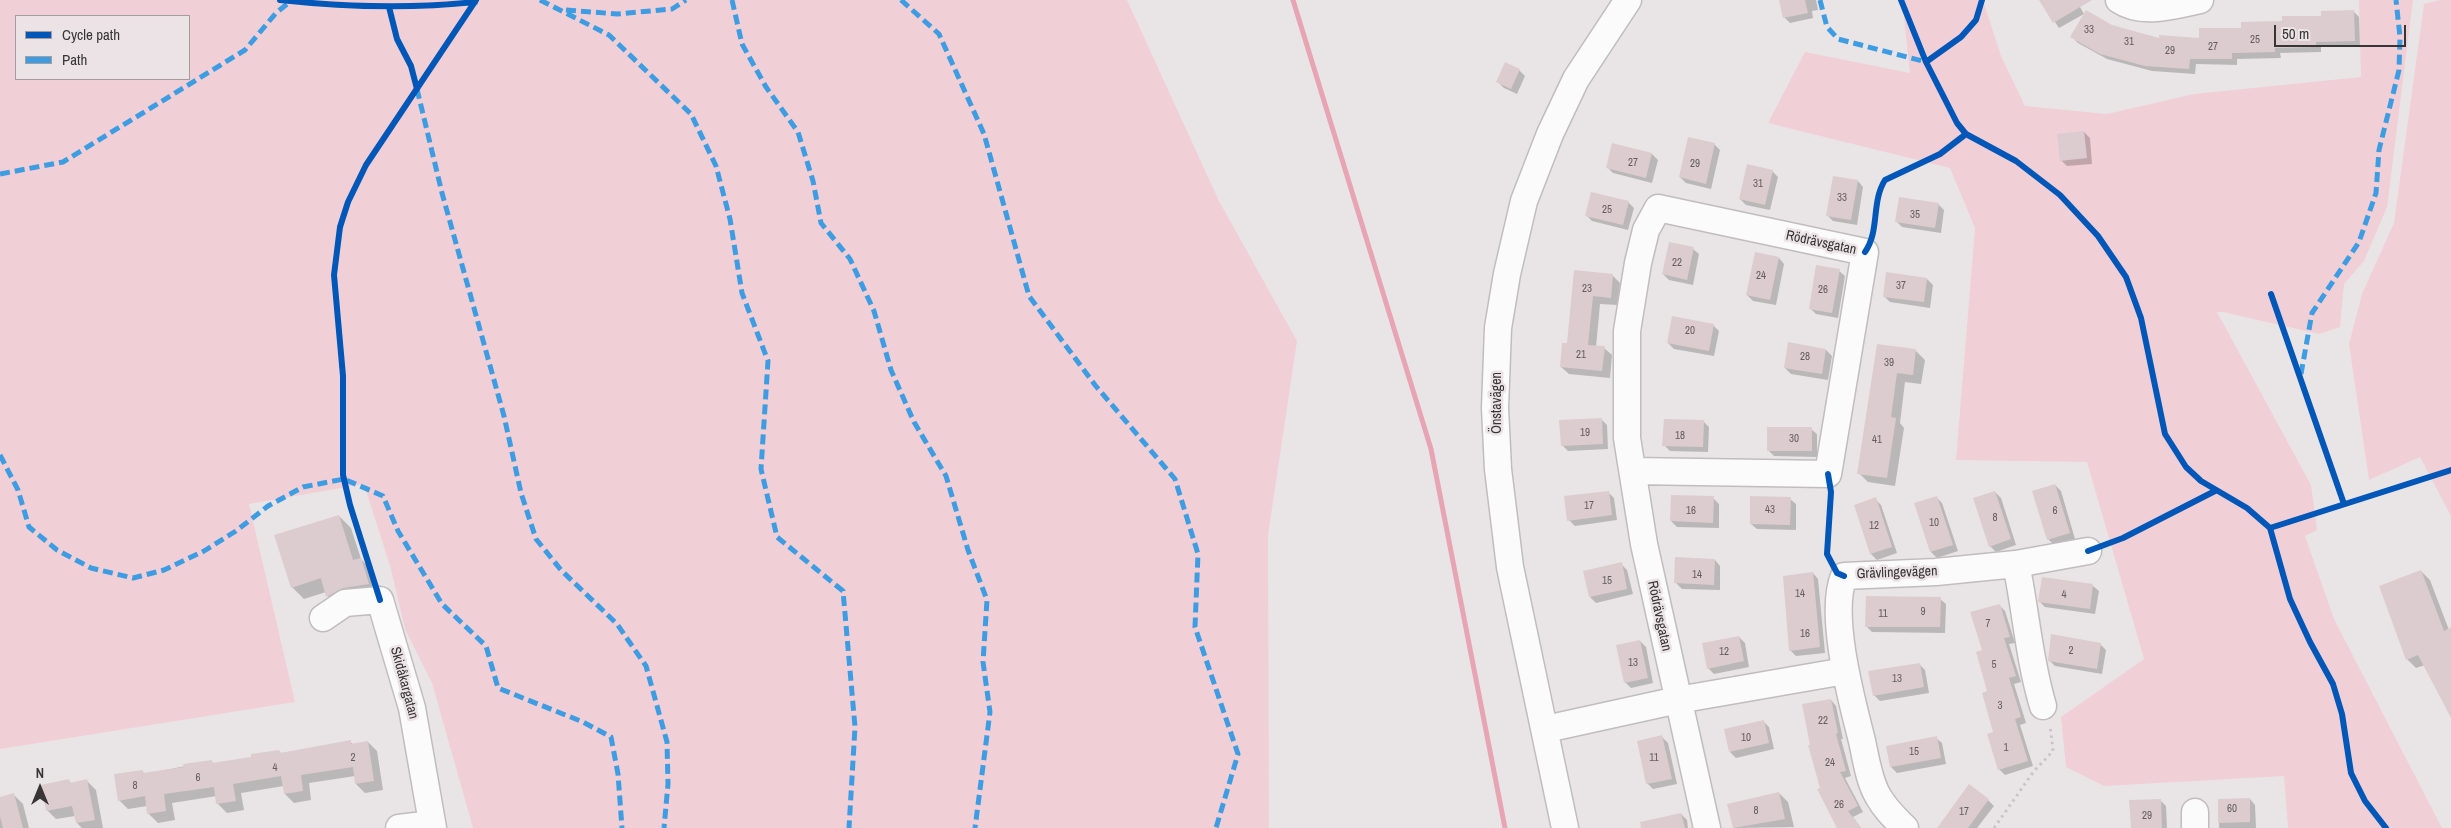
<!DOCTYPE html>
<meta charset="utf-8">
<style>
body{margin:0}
#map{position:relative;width:2451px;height:828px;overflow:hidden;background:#e9e5e6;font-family:"Archivo Narrow",sans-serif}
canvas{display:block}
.legend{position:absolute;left:15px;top:15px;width:175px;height:65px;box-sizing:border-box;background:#ebe3e5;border:1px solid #a39d9f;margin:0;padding:6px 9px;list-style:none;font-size:15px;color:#383536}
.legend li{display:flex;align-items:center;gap:10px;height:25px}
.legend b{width:25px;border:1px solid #a39d9f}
.north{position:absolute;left:15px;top:763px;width:50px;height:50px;-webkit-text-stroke:4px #ebe3e5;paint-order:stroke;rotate:0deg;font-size:14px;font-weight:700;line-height:20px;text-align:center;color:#383536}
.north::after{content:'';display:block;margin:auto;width:18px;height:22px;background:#383536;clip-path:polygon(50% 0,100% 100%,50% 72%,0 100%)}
.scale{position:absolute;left:2274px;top:25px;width:132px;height:22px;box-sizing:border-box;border:2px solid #383536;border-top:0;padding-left:6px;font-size:15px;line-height:18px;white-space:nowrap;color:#383536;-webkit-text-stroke:4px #ebe3e5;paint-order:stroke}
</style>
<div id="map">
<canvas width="2451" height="828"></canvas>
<ul class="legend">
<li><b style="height:6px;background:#0057b8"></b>Cycle path</li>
<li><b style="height:6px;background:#3e9de2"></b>Path</li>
</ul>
<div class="north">N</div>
<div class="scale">50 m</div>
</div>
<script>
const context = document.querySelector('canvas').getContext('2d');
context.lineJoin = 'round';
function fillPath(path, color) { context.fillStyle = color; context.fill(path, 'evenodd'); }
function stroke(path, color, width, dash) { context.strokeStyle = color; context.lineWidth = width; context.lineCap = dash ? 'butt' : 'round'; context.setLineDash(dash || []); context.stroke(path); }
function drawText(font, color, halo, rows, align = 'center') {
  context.font = font + ' "Archivo Narrow",sans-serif'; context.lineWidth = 5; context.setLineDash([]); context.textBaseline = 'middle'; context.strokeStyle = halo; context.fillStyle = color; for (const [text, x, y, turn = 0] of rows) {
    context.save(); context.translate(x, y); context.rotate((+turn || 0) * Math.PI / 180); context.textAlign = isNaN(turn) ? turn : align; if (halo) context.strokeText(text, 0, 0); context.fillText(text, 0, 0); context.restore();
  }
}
fillPath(new Path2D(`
 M0,0H1127L1219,201L1297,341L1268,535L1269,828H473L432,683L405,629L391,569L364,484L249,504L295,702L0,749ZM16,16H189V79H16Z
 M1902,0H1983L2001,56L2025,106L2107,114L2194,94L2361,77L2359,0H2413L2387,207L2364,261L2344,284L2340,327L2319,334L2223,312H2217L2311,485L2317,530L2305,536L2334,619L2442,828H2288L2284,776L2104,786L2066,767L2061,717L2144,659L2087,462L1956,460L1975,228L1950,168L1768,123L1805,52L1910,73Z
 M2440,0H2451V516L2420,457L2369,480L2349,344L2362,294L2394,223L2424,4Z`), '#f0d0d6');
fillPath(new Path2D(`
 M1781,0H1816L1818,10L1812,11L1813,18L1790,23L1784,17Z
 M2040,0H2076L2084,14L2059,28Z
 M2353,11L2359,17L2360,46L2321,47V52L2280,53L2281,58L2237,59V65L2196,64L2195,74L2152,71L2107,59L2078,43L2072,37L2111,26L2160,39L2200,40L2243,30Z
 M1519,70L1525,76L1517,94L1504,88L1498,82Z
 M2084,132L2090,138L2092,164L2067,166L2061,160Z
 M1613,144L1652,154L1658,160L1652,183L1613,173L1607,167Z
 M1714,144L1720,150L1711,189L1686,183L1680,177Z
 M1772,171L1778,177L1770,210L1746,205L1740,199Z
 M1858,181L1863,187L1857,225L1833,221L1827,215Z
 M1628,202L1634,208L1628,230L1592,221L1587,216Z
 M1938,204L1944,210L1941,233L1902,227L1896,221Z
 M1693,249L1699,254L1693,285L1669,280L1663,274Z
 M1779,258L1784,264L1776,305L1753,301L1747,295Z
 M1575,271L1612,275L1620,283L1618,305L1600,304L1596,347L1604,348L1612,355L1610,378L1569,374L1561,367L1568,344Z
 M1839,271L1845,276L1838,318L1816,314L1810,308Z
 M1927,279L1933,285L1930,308L1890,302L1884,296Z
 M1713,325L1719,331L1714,356L1674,349L1668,343Z
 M1878,346L1916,351L1925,360L1921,384L1905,382L1900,423L1904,428L1895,486L1868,482L1859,473Z
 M1826,350L1832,356L1828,380L1791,374L1785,368Z
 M1601,419L1607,425L1608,449L1568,451L1562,445Z
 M1703,421L1709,427L1708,452L1670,451L1664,445Z
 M1811,429L1817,434V457L1774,456L1768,450Z
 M2055,485L2061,491L2075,539L2054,545L2048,539Z
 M1608,492L1614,498L1617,520L1575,526L1569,520Z
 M1995,492L2001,498L2016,545L1996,552L1990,546Z
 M1936,497L1942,503L1958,551L1937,558L1931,552Z
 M1713,498L1719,504V528L1677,527L1671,521Z
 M1790,499L1796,504V530L1757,529L1751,524Z
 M1875,499L1881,505L1897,553L1877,560L1871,554L1855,506Z
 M339,516L351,528L361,559L372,571L380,595L339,608L328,596L326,592L304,599L292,587Z
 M1715,560L1720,566V590L1682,589L1676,583Z
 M1621,564L1627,570L1633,594L1596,603L1590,597Z
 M2421,571L2430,580L2449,630L2451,629V715L2425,665L2416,668L2407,659Z
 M1813,573L1818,579L1825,653L1796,656L1790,650Z
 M2093,586L2099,591L2095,614L2045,607L2039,601Z
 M1940,599L1946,604L1945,633L1872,632L1866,626Z
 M1999,605L2005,611L2015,643L2009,644L2021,682L2014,684L2026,723L2020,725L2033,766L2005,775L1999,769L1984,651Z
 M1739,637L1745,643L1749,667L1714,674L1708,668Z
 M1640,641L1646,647L1653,683L1631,688L1625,682Z
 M2100,644L2106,650L2102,674L2055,666L2049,660Z
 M1919,664L1925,670L1929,693L1880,701L1874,695Z
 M1831,700L1836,706L1843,739H1841L1851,776L1845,778L1863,812L1853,817L1861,828H1836L1838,827L1821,788Z
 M1763,721L1769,727L1774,749L1736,758L1730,752Z
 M1662,737L1668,743L1677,784L1653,789L1647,783Z
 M1936,738L1942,743L1946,764L1897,773L1891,767Z
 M350,742L353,744L368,742L377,751L383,790L365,793L356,784L355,776L309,783L311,800L294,803L285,794L284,786L241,793L244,810L227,813L218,804L217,796L172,803L175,820L158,823L149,814L147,806L128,809L119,800L142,771L145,774L211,761L214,764L253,758L279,751L282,754Z
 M69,781L72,784L87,781L96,790L103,828H82L77,823L75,816L56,819L47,810Z
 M1779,793L1788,802L1794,827L1734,828L1729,804Z
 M14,795L23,804L29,828H0V798Z
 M2250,799L2255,805L2256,828H2219V800Z
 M1988,800L1994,806L1977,828H1942Z
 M2160,800L2166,806L2167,828H2132Z
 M1681,814L1687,820L1688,828H1655Z`), '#0003');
stroke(new Path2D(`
 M1293,0L1431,449L1505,828`), '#e7a5b4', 5);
fillPath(new Path2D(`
 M1779,0H1805L1808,13L1783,18Z
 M2039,0H2092L2053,23Z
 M2086,10L2112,25L2159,38V35L2199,38V28H2241V22L2282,21V16H2321V11L2354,10L2355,41L2316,42V47L2275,48V52L2232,53V59H2190L2189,69L2145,66L2100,54L2070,37Z
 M1505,62L1520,69L1511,89L1496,82Z
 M2084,131L2087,158L2060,161L2057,134Z
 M1688,137L1715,143L1706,184L1679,177Z
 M1612,143L1652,153L1646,178L1606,168Z
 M1747,164L1773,170L1765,205L1739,199Z
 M1833,176L1858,180L1851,220L1826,216Z
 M1591,192L1629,201L1623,225L1585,216Z
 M1899,197L1939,203L1935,228L1895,222Z
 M1669,242L1694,247L1687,280L1662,274Z
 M1755,252L1779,257L1770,300L1746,295Z
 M1816,265L1840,269L1832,313L1809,309Z
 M1574,270L1613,274L1611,298L1593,296L1588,345L1605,346L1602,371L1560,367L1562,343H1567Z
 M1886,272L1927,278L1924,302L1883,297Z
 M1672,316L1714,324L1709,351L1667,343Z
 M1788,342L1826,349L1822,374L1784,368Z
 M1877,344L1916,349L1913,375L1897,373L1891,417L1896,418L1887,478L1857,474Z
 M1602,418L1603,444L1561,446L1559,420Z
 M1664,419L1704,420L1703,447L1662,446Z
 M1767,427H1812V451H1767Z
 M2055,484L2070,533L2047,540L2032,491Z
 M1609,491L1612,515L1567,521L1564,496Z
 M1995,491L2011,539L1989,547L1973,498Z
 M1671,495L1714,496L1713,523L1670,521Z
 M1750,496L1791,497L1790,525L1750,524Z
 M1937,496L1953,545L1930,552L1914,503Z
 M1876,497L1892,547L1870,554L1854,505Z
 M339,515L353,560L361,558L369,584L343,588L326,597L321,578L291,588L274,535Z
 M1675,557L1715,559L1714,585L1674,583Z
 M1622,562L1627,589L1589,597L1583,571Z
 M2421,570L2444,631L2451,627V718L2418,655L2406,660L2379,586Z
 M1813,572L1820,647L1789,651L1783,576Z
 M2042,577L2093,584L2090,609L2038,602Z
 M1866,596L1941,597L1940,627H1865Z
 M2000,604L2010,637L2004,638L2016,676L2009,678L2021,717L2015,719L2028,761L1998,770L1987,734L1993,732L1982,693L1987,691L1976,652L1982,650L1970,612Z
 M2051,634L2101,643L2097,669L2048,661Z
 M1739,636L1744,661L1707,669L1702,643Z
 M1640,640L1648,678L1624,683L1616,645Z
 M1920,663L1924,687L1873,696L1868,671Z
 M1831,699L1838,733L1836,734L1846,771L1840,772L1858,806L1848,811L1861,828H1837L1817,789L1820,788L1808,745H1810L1802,704Z
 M1764,720L1769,743L1729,752L1724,729Z
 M1662,735L1672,779L1646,784L1637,741Z
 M1937,736L1941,758L1890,767L1886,746Z
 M351,740V744L368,741L374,781L355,784L353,767L301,775L303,791L284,794L281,776L233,784L236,801L216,804L214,787L164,794L166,811L147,814L145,796L118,801L114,774L143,770V773L184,767L183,764L212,760V763L251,757V754L279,750L280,753Z
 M69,779L70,783L87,779L95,820L76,823L72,806L46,811L41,785Z
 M1969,784L1989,799L1968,828H1937Z
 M1779,792L1785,819L1733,828L1727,804Z
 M14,793L23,828H3L0,816V797Z
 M2250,798V822L2218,823V799Z
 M2161,799L2162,828H2131L2129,800Z
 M1681,813L1685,828H1641L1640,822Z`), '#dccccf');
const minor = new Path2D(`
 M2119,0C2143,16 2175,5 2200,0
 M1633,471L1828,474L1865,252L1658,208L1646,230L1638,263L1627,331V438L1644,544L1707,828
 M2016,564C2026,611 2029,660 2043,706
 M323,618L345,603L380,600L412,708L433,828
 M1546,729L1678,700L1845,671
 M2195,812V828
 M399,828L432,824
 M1565,828L1510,567L1498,469L1495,408L1498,328L1507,274L1524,201L1550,134L1576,79L1628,0
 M1905,828C1895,818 1885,809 1878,796C1869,781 1866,759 1862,741C1852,701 1828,615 1844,576L1936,572L2016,564L2088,551`);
stroke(minor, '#c1bdbe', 29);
stroke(new Path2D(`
 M1994,828L2034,771L2053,751L2050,725`), '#c7c5c6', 3, [2.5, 4]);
stroke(minor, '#fcfbfb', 26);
stroke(new Path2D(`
 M540,0L609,35L691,114L716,166L730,219L742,293L768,361L761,469L777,537L843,591L855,727L849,828
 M732,0L742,44L766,87L798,132L813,181L821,223L850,259L874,311L891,370L914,422L946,476L968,550L987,600L983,662L990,712L975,828
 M901,0L939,34L984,134L1029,296L1095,385L1175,479L1198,554L1195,627L1238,754L1216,828
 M1820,0L1827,27L1838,39L1926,62
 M566,10L617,14L672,9L686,0
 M417,89L442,193L504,416L521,493L536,539L561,570L617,624L646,666L667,742L668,784L664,828
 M0,174L63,162L245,50L276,13L291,1
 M2301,374L2312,313L2359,242L2376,193L2379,150L2399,70L2400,37L2396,0
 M0,455L18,490L29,527L57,550L91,568L133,578L164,570L204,551L236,531L268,506L303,487L344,479L383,496L398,531L442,604L486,646L498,688L583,722L611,737L618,774L622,828`), '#3e9de2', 5, [10, 5]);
stroke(new Path2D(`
 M280,0C345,7 409,9 475,2
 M1901,0L1926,62L1957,123L1966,134L2016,161L2060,195L2098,236L2126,277L2141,318L2165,434L2186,467L2201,481L2247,508L2270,528L2290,599L2310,642L2333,684L2342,714L2351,773L2365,801L2386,828
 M389,7L397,39L411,66L417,89
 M1926,62L1961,37L1976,20L1982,0
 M1865,252C1880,231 1871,202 1885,180L1940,154L1966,134
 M2271,294L2344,504
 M1828,474L1831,492L1827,554L1837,573L1844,576
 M2270,528L2451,470
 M2088,551L2123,538L2215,491
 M380,600L350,505L343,475V376L334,275L340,227L348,202L366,165L476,0`), '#0057b8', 6);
drawText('11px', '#645d5f', null, [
 ["33",2089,30],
 ["25",2255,40],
 ["31",2129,42],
 ["27",2213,47],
 ["29",2170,51],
 ["27",1633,163],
 ["29",1695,164],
 ["31",1758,184],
 ["33",1842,198],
 ["25",1607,210],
 ["35",1915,215],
 ["22",1677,263],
 ["24",1761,276],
 ["37",1901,286],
 ["23",1587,289],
 ["26",1823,290],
 ["20",1690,331],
 ["21",1581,355],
 ["28",1805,357],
 ["39",1889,363],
 ["19",1585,433],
 ["18",1680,436],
 ["30",1794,439],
 ["41",1877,440],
 ["17",1589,506],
 ["43",1770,510],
 ["16",1691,511],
 ["6",2055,511],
 ["8",1995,518],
 ["10",1934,523],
 ["12",1874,526],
 ["14",1697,575],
 ["15",1607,581],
 ["14",1800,594],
 ["4",2064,595],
 ["9",1923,612],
 ["11",1883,614],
 ["7",1988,624],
 ["16",1805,634],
 ["2",2071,651],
 ["12",1724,652],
 ["13",1633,663],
 ["5",1994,665],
 ["13",1897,679],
 ["3",2000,706],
 ["22",1823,721],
 ["10",1746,738],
 ["1",2006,748],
 ["15",1914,752],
 ["2",353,758],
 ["11",1654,758],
 ["24",1830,763],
 ["4",275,768],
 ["6",198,778],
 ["8",135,786],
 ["26",1839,805],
 ["60",2232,809],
 ["8",1756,811],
 ["17",1964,812],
 ["29",2147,816]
]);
drawText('14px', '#383536', '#ebe3e5', [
 ["Rödrävsgatan",1821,243,12],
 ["Önstavägen",1497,403,-90],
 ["Grävlingevägen",1897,573,-2],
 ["Rödrävsgatan",1659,616,78],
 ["Skidåkargatan",404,683,75]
]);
</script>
